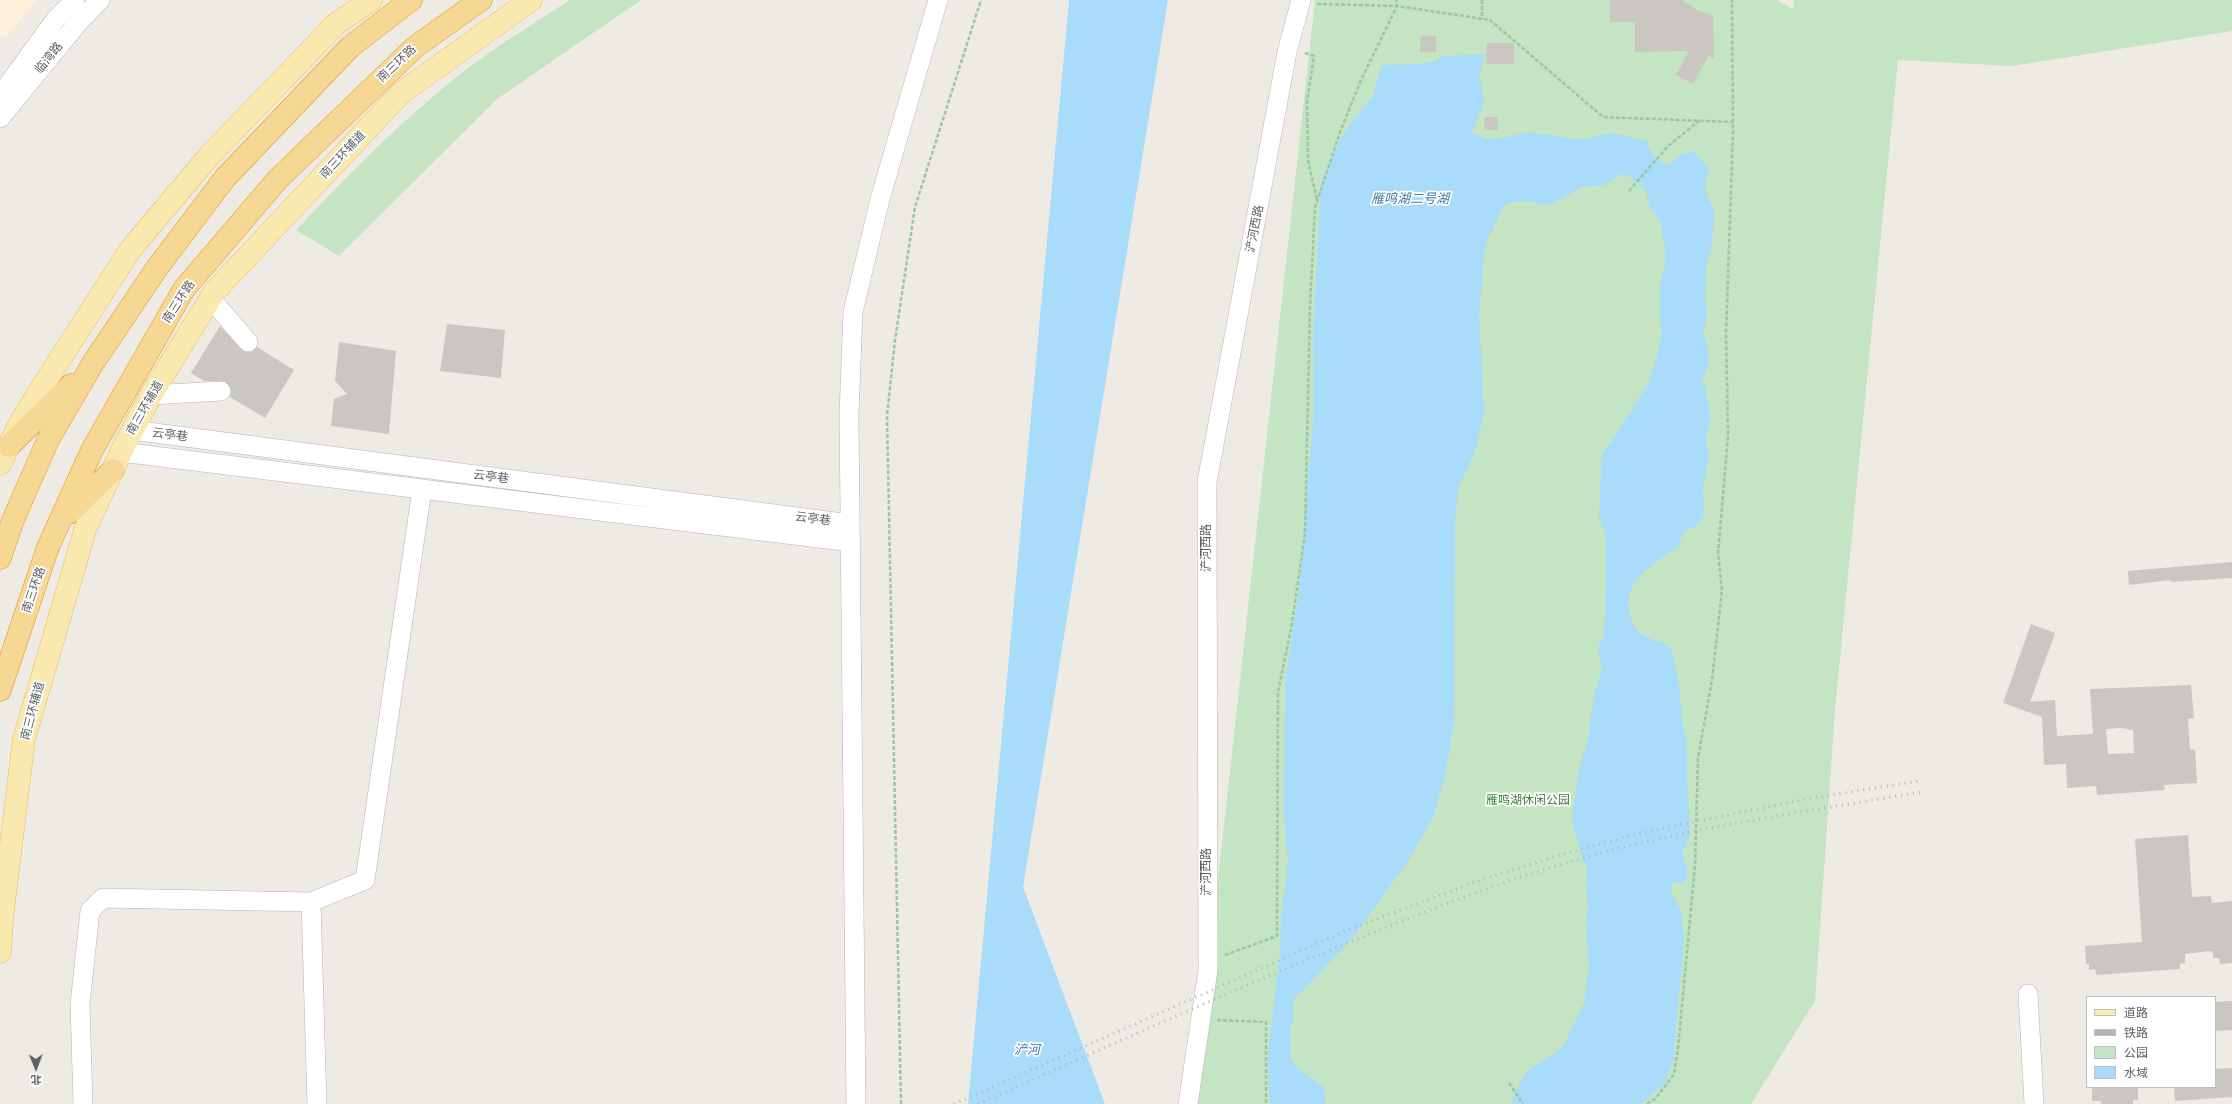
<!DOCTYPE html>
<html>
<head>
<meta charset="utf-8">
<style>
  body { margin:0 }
  #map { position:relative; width:2232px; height:1104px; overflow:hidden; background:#eeebe5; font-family:"Noto Sans","Noto Sans SC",sans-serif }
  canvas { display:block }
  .legend { position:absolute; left:2086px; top:996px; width:130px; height:92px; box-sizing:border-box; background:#fff; border:1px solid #bebfc1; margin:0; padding:5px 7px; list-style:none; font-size:12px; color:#5c6064 }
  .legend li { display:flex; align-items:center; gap:8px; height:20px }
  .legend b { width:20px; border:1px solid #bebfc1 }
  .north { position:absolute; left:16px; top:1048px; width:40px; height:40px; -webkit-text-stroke:3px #fff; paint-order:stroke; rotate:179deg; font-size:11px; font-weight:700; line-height:16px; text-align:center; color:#5c6064 }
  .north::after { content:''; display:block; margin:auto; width:14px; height:18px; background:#5c6064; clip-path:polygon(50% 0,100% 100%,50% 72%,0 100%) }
</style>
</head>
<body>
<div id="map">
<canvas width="2232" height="1104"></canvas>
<ul class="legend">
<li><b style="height:5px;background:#fae9ae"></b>道路</li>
<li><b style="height:5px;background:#b3b4b4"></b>铁路</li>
<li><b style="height:11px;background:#c4e4c3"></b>公园</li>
<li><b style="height:11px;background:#a9dbfa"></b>水域</li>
</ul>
<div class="north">北</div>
</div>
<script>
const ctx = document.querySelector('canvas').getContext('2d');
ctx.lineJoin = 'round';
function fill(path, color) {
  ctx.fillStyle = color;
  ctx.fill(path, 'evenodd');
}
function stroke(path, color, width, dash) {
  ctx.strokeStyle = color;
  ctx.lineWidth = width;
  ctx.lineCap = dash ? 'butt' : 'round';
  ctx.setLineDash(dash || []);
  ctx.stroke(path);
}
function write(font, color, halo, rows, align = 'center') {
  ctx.font = font + ' "Noto Sans","Noto Sans SC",sans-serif';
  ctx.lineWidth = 3.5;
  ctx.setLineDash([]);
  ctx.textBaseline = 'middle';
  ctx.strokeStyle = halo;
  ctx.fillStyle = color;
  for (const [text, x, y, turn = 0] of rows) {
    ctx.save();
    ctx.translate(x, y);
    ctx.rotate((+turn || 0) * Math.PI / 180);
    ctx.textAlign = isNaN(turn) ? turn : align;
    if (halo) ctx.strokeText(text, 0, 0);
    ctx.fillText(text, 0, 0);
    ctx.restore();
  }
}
fill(new Path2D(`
  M0 0H38L5 37 0 35Z`), '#fcf2dc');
fill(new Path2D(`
  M570 0H641L497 99 339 256 296 230C353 170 418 103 486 55 513 36 542 18 570 0Z
  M1315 0H1777L1793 9 1794 0H2232V30L2226 32 2012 66 1898 60 1835 710 1815 1001 1751 1104H1188L1208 970Z`), '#c4e4c3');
fill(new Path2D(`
  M1069 0H1168L1023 887 1105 1104H968Z
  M1486 54 1479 75 1484 101 1472 133 1488 139 1509 137 1528 132 1574 139 1591 138 1611 133 1647 141C1649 151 1657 163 1669 165L1679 156 1692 151 1701 158 1708 168V173L1704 188 1714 211 1712 243 1706 269 1705 303 1707 315 1703 334 1707 344 1709 359 1707 371 1702 380C1706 389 1711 411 1710 421 1709 426 1706 431 1706 436 1705 443 1710 451 1708 459 1707 470 1703 481 1703 492 1703 504 1707 511 1701 521 1697 527 1691 527 1686 531 1680 536 1681 544 1675 549 1647 569 1614 586 1635 627 1642 640 1661 639 1671 648L1679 683 1682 722 1687 742V775L1690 835 1682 853C1685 868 1692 867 1684 884L1674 882 1671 886V892L1681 911 1684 941 1673 1062 1665 1083 1641 1104H1512L1514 1095 1526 1072 1557 1052 1564 1045 1584 1003 1589 964 1586 923 1588 908 1586 883 1587 867 1582 859 1572 817 1578 774 1588 739 1595 691 1602 672 1598 648 1604 635 1606 587V535L1599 516 1602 455 1650 381 1661 341 1660 286 1665 264V247L1660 221 1650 208 1646 191 1629 176 1622 174 1605 185 1582 187 1550 205 1522 201 1510 203 1502 208 1485 246 1479 316 1484 413 1475 451 1458 489 1455 519 1454 723 1446 771 1433 817 1409 860 1351 940 1293 1000V1019L1290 1030 1291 1059 1299 1069 1324 1087 1325 1104H1271L1269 1096 1268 1052 1280 954 1281 918 1288 863 1284 817 1285 685 1299 589 1314 409 1313 339 1321 183 1343 134 1373 96 1382 65 1419 64 1433 62 1443 56Z`), '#a9dbfa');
fill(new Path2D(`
  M1610 0H1682L1697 10 1713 16 1714 59 1709 55 1693 84 1676 75 1689 51 1635 52V22H1610Z
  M1421 36H1436V52H1420Z
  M1487 43H1514V64H1486Z
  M1485 117H1498V130H1484Z
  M447 324 505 330 501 378 440 371Z
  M220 326 244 352 250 353 257 347 294 370 265 418 230 397 232 390 226 381H204L191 373Z
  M339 342 396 351 389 434 331 426 334 399 347 394 335 381Z
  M2232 562V578L2171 582V580L2129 585 2128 571Z
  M2031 624 2055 633 2030 702 2055 700 2057 736 2093 734 2090 689 2191 685 2194 718 2188 719 2190 750 2195 749 2197 783 2164 785 2165 790 2097 795 2096 786 2067 788 2066 764 2044 765 2042 717 2003 703ZM2121 728 2133 730 2134 753 2108 754 2106 729Z
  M2188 835 2192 897 2211 896 2212 903 2232 901V963L2220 964 2219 958H2213V953L2210 951 2185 954V963L2180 964V969L2096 975 2095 969 2089 970V964H2086L2085 946 2142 942 2135 839Z
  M2232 1001V1030L2215 1031V1002Z
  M2232 1068V1097L2175 1101 2174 1087H2215V1069Z
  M2092 1087H2138V1100H2133V1104H2101V1101H2092Z`), '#cac6c2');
stroke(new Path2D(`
  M221 391 248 342`), '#cac8c5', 19, [19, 10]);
const minor = new Path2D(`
  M0 96 56 19 75 0
  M0 118 78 23 100 0
  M211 299 248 342
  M151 395 221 391
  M132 430 850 524
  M121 452 851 542
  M311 902 317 1104
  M2028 994 2034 1104
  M83 1104 80 1004 90 911 103 898 311 902 365 880 422 489
  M856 1104 849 415 853 312 880 199 938 0
  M1188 1104 1208 970 1207 482 1287 52 1301 0`);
const major = new Path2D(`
  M0 464 20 423 42 387 130 250 209 156 336 24 371 0
  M0 952 2 918 24 739 86 527 124 446 151 395 215 291 401 93 531 0`);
const highway = new Path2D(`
  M9 446 71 385
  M69 513 113 470
  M0 558 13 520 49 438 93 363 157 268 225 178 350 47 411 0
  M0 690 48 547 92 450 184 289 278 179 415 47 481 0`);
stroke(minor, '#b2b5b9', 20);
stroke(major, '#e9bb63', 23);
stroke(highway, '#e4950e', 23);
stroke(new Path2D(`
  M1482 0V19
  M1317 4 1397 6 1396 0
  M1305 53 1314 56 1307 102 1308 161 1317 200
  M1629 191 1668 146 1699 121
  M1225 955 1277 936 1278 692 1292 624 1305 533 1310 306 1315 208 1340 132 1361 80 1397 6 1490 20 1603 117 1733 122
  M1217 1020 1266 1022V1104
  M1509 1083 1523 1104
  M901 1104 887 416 895 340 915 207 981 0
  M1647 1104 1656 1098 1674 1074 1678 1048 1695 865 1698 758 1712 680 1722 590 1718 553 1728 436 1726 334 1733 132 1732 0`), '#9cc5a5', 2.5, [4, 2]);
stroke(minor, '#fff', 19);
stroke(major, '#fae9ae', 22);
stroke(highway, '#f6d793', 22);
stroke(new Path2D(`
  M954 1104 1348 930 1475 882 1563 854 1645 832 1811 798 1920 781
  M978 1104C1086 1056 1195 1007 1304 961 1393 924 1483 887 1576 860 1689 827 1805 812 1921 792`), '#b3b4b4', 3, [1, 5]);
write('12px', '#5c6064', '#fff', [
  ["临湾路",49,58,-51],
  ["南三环路",397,64,-43],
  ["南三环辅道",343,155,-47],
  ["浐河西路",1255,229,-79],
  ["南三环路",179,302,-57],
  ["南三环辅道",145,408,-60],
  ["云亭巷",170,435,7],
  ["云亭巷",491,477,7],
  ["云亭巷",813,519,7],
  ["浐河西路",1207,548,-90],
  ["南三环路",34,590,-71],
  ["南三环辅道",33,711,-75],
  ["浐河西路",1207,872,-90]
]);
write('12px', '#3c843b', '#fff', [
  ["雁鸣湖休闲公园",1528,801]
]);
write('italic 13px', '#4477a2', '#fff', [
  ["雁鸣湖二号湖",1410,199],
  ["浐河",1027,1050]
]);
</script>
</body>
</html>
